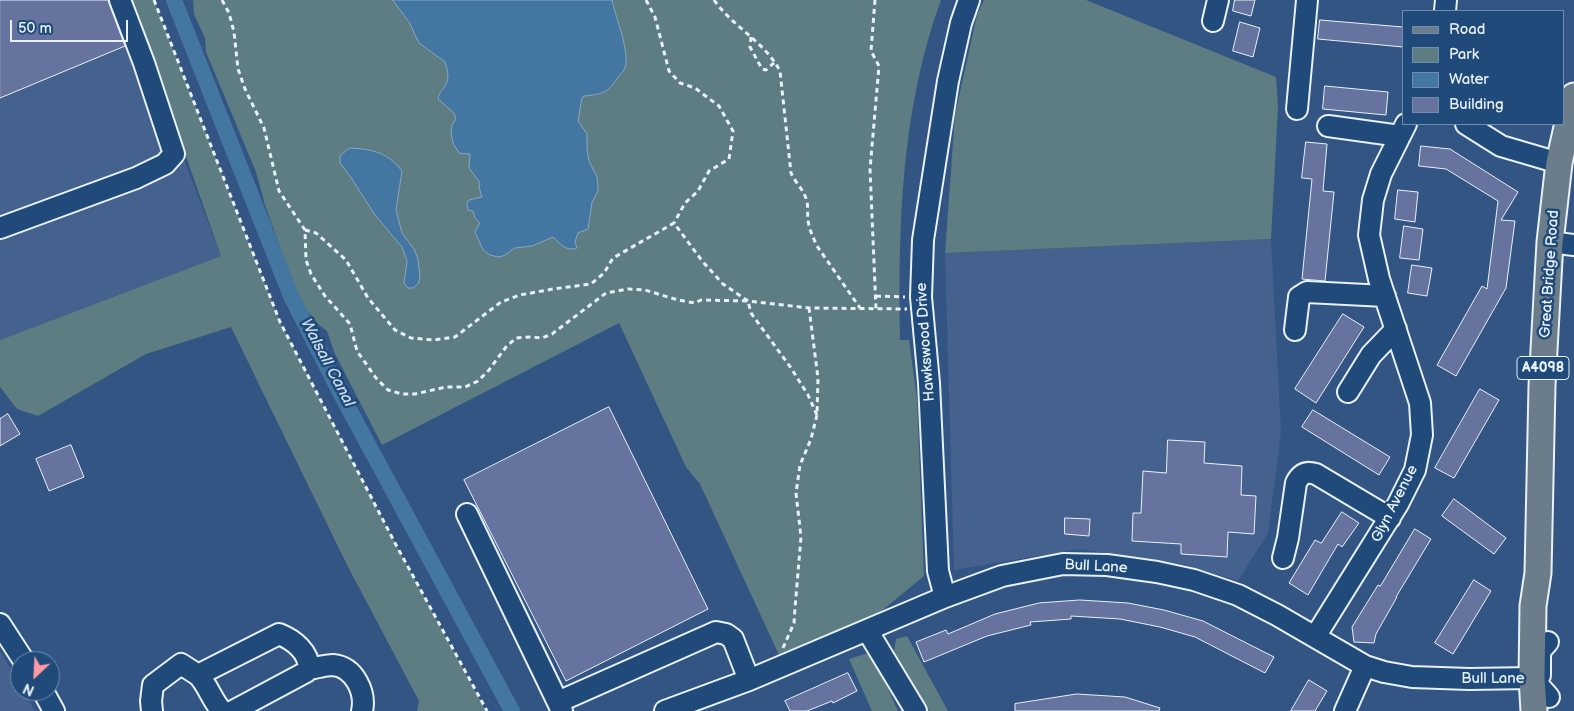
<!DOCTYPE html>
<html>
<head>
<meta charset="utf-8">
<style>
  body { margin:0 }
  #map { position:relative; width:1574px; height:711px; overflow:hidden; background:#335584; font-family:"Balsamiq Sans",sans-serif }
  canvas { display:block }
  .legend { position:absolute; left:1402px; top:10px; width:162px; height:115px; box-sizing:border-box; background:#1f4a7a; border:1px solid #6f8dac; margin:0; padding:6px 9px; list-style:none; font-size:15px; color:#e8f1f8 }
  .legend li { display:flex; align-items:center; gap:10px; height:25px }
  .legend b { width:25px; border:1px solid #6f8dac }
  .north { position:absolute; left:10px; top:651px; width:50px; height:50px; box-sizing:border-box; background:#1f4a7a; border:1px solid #6f8dac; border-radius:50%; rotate:205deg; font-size:14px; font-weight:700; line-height:20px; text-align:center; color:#e8f1f8 }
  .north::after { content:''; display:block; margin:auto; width:18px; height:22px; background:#ff9aa2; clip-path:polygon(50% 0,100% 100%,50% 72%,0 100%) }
  .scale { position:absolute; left:10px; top:20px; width:118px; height:22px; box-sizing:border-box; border:2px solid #e8f1f8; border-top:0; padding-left:6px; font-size:15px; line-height:18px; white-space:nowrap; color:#e8f1f8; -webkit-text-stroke:4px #1f4a7a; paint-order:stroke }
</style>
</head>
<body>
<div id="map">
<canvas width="1574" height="711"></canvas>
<ul class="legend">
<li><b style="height:6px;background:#6b7d8b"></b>Road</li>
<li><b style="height:14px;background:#5d7d82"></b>Park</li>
<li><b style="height:14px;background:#4476a2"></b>Water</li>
<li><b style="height:14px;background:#66739f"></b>Building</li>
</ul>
<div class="north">N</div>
<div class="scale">50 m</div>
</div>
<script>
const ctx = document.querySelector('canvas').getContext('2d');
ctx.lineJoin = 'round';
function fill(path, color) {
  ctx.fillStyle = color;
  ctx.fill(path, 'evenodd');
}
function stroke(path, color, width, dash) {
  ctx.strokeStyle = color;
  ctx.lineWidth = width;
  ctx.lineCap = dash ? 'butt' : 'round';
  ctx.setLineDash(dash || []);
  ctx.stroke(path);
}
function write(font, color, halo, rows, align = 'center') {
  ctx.font = font + ' "Balsamiq Sans",sans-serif';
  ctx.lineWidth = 5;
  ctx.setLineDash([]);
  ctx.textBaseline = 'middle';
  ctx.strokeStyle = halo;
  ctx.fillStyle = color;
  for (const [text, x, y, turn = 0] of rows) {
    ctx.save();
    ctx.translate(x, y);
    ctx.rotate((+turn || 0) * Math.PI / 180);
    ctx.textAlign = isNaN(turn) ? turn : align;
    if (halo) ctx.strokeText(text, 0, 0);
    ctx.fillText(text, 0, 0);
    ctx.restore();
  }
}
fill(new Path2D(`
  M0 0H123L221 256 0 340Z
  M1271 239 1281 432 1268 533 1238 581 1183 564 1079 549 954 570 945 253Z
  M0 651 20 685V691H23L35 711H0Z`), '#45618e');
fill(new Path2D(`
  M128 0H154L280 322 395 543 486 711H417L419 701 347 565 231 327 146 354 38 416 17 409 0 387V340L221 256 151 57Z
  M193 0H941C901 109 898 226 900 340H909L917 399 924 576 879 613 779 655 700 484 686 467 619 323 382 445 335 354 327 331 318 324 299 300 265 205 256 172 206 52 205 38 194 14Z
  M984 0H1086L1276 77 1278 107 1271 239 945 253 955 115 977 15Z
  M907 636 948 711H929L894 651 896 639Z
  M868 653 874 658 898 711H872L849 659Z`), '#5d7d82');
const water = new Path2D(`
  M393 0H612C615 16 632 56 624 70 623 72 621 73 619 76 607 93 604 94 584 96L582 98 578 121 587 134V149L589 161 597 177 598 188V191L592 202 588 229 578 233 575 242 577 248C565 252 560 243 553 237L532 246 515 248 503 256 498 257 490 255 483 250 475 232 480 223 475 218 473 211 468 210 467 203 469 200 482 197 479 187 480 183 469 168 470 154 459 153 453 143 451 133 452 125 456 119 454 113 438 99C439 93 441 92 444 88 450 79 448 71 445 62L419 43 409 22Z
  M350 148C373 149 388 153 402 171L396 210 402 233 414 249 418 259 420 278 418 284 413 288H408L404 283 407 261 402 247 375 215 350 176 340 163V156Z`);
fill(water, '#4476a2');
stroke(water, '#86a7c4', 1);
stroke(new Path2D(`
  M174 0 291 296 343 398 512 711`), '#4476a2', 16);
const building = new Path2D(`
  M0 0H108L125 46 0 98Z
  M1235 0H1255L1251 16 1233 11Z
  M1320 20 1403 27V47L1318 39Z
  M1240 22 1260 28 1253 57 1233 51Z
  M1325 86 1388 92 1386 115 1323 109Z
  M1306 142 1327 144 1323 191 1334 192 1325 281 1302 279 1312 179 1302 178Z
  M1421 146 1450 149 1518 192 1501 220 1515 221 1506 288 1456 376 1437 365 1482 286 1487 289 1498 201 1446 169 1419 166Z
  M1398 190 1418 192 1415 222 1395 219Z
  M1404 226 1423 229 1419 260 1400 258Z
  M1412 265 1432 268 1427 296 1408 293Z
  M1343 314 1364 327 1316 403 1295 389Z
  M1480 389 1499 400 1454 478 1435 468Z
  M609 407 708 609 566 681 464 480Z
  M1313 410 1390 457 1379 475 1302 427Z
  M8 414 20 434 0 446V419Z
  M1168 440 1205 442 1204 463 1242 466 1241 495 1256 496 1254 534 1228 532 1227 557 1181 554V544L1132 541 1133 513H1141L1143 471 1166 473Z
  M71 445 84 477 49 491 36 459Z
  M1454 499 1506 538 1494 554 1442 516Z
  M1342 512 1359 523 1342 547 1338 544 1308 595 1289 583 1315 540 1321 543Z
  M1065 518 1090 519 1089 536 1065 534Z
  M1415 529 1431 539 1396 597H1397L1376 634 1374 643 1354 642 1352 627 1378 585 1380 586Z
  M1474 580 1491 591 1453 654 1435 643Z
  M1080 600 1128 603 1164 610 1203 621 1274 657 1265 673 1195 637 1160 627 1120 619 1071 616V619L1030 622 1031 625 987 636 924 662 916 642 946 630 948 634 995 614 1039 603Z
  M848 673 857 691 833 703 832 701 807 711H790L785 701Z
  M1309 680 1327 691 1315 711H1291Z
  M1077 694 1125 697 1160 708 1159 711H1015V704Z`);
fill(building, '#66739f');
stroke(building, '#e8f1f8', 1);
const minor = new Path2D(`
  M1445 11 1446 0
  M1213 21 1218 0
  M1297 109 1307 0
  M1466 124 1501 146 1559 163
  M1328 126 1400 136
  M0 228 136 178 165 164 174 154 144 63 120 0
  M1550 242 1574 245
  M1295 330 1299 297 1307 292 1385 296
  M1348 392 1371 355 1396 329
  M467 514 562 711
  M1283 558 1288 538 1296 483C1301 473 1306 471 1316 474L1390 518
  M945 597 938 571 929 383 921 297 923 240 948 81 961 23 969 0
  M0 624 24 661
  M867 630 916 711
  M1315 637 1398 504 1415 470 1422 435 1420 403 1379 279 1369 235 1373 200 1381 174 1406 124
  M198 675C208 685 212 701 222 711
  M1532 678 1549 697
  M43 691 54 711
  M558 702 716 632 726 634 733 639 749 680
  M152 711 151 701 153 685 181 664 198 675 279 634C294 640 309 652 309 669
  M233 711 306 672 309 669C316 668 325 665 333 665 355 667 366 693 362 711
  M665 711 749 680 945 597 1002 576 1063 564 1107 565 1157 572 1194 580 1238 595 1277 615 1365 666 1384 672 1412 677 1469 679 1532 678 1540 675V651L1548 642
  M1345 711 1365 666`);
const major = new Path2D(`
  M1534 711 1532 678 1533 606 1538 573 1542 386 1550 242 1559 163 1574 96`);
stroke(minor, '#e8f1f8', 24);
stroke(major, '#e8f1f8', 29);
stroke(new Path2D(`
  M154 0 280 322 395 543 487 711
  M222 0 229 13 234 32 238 69 245 89 264 128 279 191 305 230 306 260 311 274 325 296 350 324 357 351 376 378 388 390 402 394H415L446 387H465L478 381 489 370 506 347 516 338 530 337 542 338 552 334 606 293 628 289 645 290 678 300 695 303 701 300 748 301 751 313 791 368 808 395 817 415
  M646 0 655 17 669 71 680 83 695 88 719 106 733 131 729 159 709 171 698 191 685 203 674 223
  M714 0C733 27 765 42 780 71L791 173C795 182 802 188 805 196 809 203 807 212 808 220 809 229 813 237 817 246L860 308
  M875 0 871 51 879 66 870 169 876 309
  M751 37 750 47 762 69 766 70 775 62
  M305 230 316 233 346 260 368 298 395 330 411 338 433 340 455 337 501 302 520 295 553 289 591 284 604 273 613 258 674 223 703 262 723 284 748 301 809 308 907 309
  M876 296 905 297
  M783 648 794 623 795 608 801 537 796 493 800 465 811 439 817 415 818 378 809 308`), '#e8f1f8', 3, [5, 4]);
stroke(minor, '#1f4a7a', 20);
stroke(major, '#6b7d8b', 25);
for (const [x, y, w] of [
  [1543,368,52]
]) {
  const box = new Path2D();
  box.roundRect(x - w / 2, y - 11.5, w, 23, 4);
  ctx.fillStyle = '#1f4a7a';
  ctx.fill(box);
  stroke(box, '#e8f1f8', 1);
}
write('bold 14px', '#e8f1f8', null, [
  ["A4098",1543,368]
]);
write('15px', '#e8f1f8', '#1f4a7a', [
  ["Great Bridge Road",1550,274,-86],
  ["Hawkswood Drive",926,342,-94],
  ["Glyn Avenue",1395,504,-63],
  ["Bull Lane",1096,567,3],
  ["Bull Lane",1493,679]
]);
write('italic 16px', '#cfdfeb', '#1f4a7a', [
  ["Walsall Canal",327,363,62]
]);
</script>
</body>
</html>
